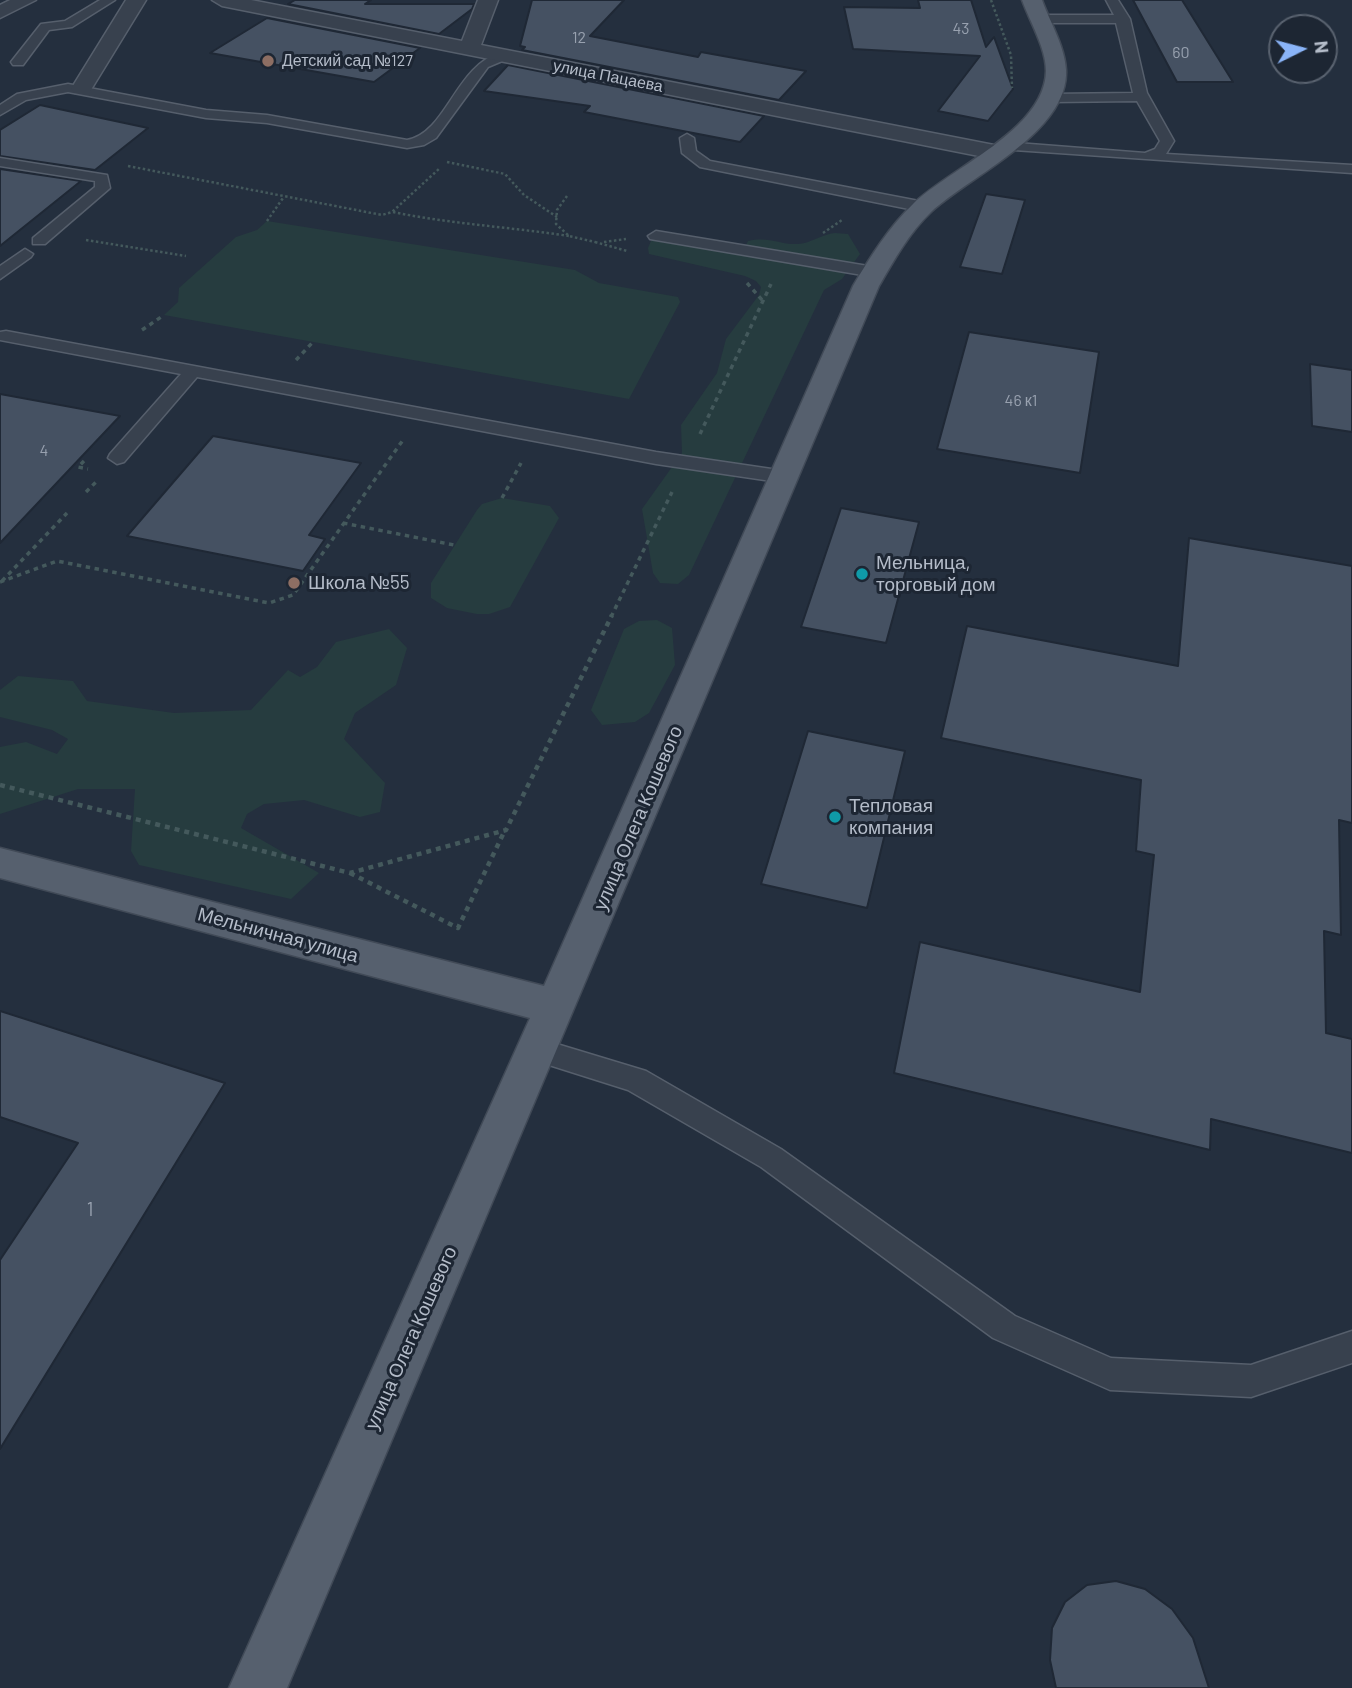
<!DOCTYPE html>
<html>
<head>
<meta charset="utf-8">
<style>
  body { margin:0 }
  #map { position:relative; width:1352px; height:1688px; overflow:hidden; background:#242f3e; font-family:Barlow,sans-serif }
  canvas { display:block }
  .north { position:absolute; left:1268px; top:14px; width:70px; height:70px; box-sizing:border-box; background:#1d2633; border:2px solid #59626f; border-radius:50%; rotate:84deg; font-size:19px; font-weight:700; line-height:28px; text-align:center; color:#b4bcc9 }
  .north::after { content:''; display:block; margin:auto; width:24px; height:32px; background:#8ab4f8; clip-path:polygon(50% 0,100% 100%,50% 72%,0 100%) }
</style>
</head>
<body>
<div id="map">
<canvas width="1352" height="1688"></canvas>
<div class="north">N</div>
</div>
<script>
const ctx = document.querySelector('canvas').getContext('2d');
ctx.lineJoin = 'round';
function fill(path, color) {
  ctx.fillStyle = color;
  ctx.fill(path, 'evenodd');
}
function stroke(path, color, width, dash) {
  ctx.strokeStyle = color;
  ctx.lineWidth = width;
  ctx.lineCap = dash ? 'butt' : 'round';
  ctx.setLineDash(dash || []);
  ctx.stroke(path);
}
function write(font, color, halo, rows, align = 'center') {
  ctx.font = font + ' Barlow,sans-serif';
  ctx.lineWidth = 6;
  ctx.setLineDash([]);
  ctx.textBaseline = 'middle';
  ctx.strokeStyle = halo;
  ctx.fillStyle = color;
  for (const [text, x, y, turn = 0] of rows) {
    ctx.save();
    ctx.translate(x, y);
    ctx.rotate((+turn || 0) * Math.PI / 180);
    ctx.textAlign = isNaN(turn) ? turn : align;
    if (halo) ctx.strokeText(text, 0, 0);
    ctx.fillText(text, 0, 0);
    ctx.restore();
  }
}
fill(new Path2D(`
  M267 221 575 270 599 283 678 297 680 302 629 399 164 315 178 302 179 288 236 237 257 230Z
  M835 233 848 234 860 254 842 279 824 290 689 575 678 584 660 583 653 573 642 509 682 453 681 425 717 373 726 339 759 295 761 287 756 281 745 276 649 254 648 248 651 241C683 229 713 242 745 247L748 241C770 236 780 245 798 244 809 244 822 234 835 233Z
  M502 498 550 506 559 518 510 607 489 614H477L447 608 431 598V583L477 510 482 504Z
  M657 620 672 628 675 665 649 713 635 722 602 725 591 710 624 629 639 621Z
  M389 629 407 648 396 685 355 713 344 739 385 783 380 812 360 817 304 800 264 804 247 814 241 828 319 873 291 899 139 865 131 851 135 789H78L0 814V747L26 742 57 754 68 739 52 730 0 717V690L18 676 73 681 87 701 174 713 251 710 288 670 300 677 317 667 336 642Z`), '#263c3f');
const building = new Path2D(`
  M295 0H371L365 4H474L472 9 439 34 288 4Z
  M532 0H624L590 36 698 57 701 52 806 71 779 100 522 50 525 47 520 46Z
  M918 0H971L986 47 994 37 1013 89 988 121 938 111 980 56 853 49 844 7 920 8Z
  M1133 0H1182L1233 82H1177Z
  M267 18 420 48 374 82 210 53Z
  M508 65 764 116 740 142 584 112 590 106 484 91Z
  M40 105 148 128 95 170 0 156V130Z
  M0 169 81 181 0 246Z
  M986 194 1025 200 1002 274 960 267Z
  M969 332 1099 352 1080 473 937 449Z
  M1310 364 1352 370V432L1312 426Z
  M0 394 120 416 0 543Z
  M213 436 361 463 309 535 325 539 303 571 127 536Z
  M841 508 919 522 886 643 801 627Z
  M1189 538 1352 566V823L1339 820 1341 935 1324 931 1326 1033 1352 1039V1153L1211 1119 1210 1150 894 1073 920 942 1140 992 1154 855 1136 851 1141 780 941 738 967 626 1178 666Z
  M808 731 905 751 867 908 761 884Z
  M0 1011 225 1083 0 1449V1260L78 1143 0 1117Z
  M1116 1581 1145 1589 1172 1609 1193 1638 1209 1688H1056L1050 1660 1052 1628 1065 1602 1087 1585Z`);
fill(building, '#455162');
stroke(building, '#1f2835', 2);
const service = new Path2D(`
  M100 0H115L72 27 49 30 23 65H13L11 62 41 24 65 21Z
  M1106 0H1118L1130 19 1147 93 1174 141 1166 154 1352 165V173L999 149 997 146 1004 142 1145 153 1155 149 1160 141 1137 101 1052 102 1045 98 1052 94 1133 93 1116 23H1038L1032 19 1038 15H1114Z
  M502 52 508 56 507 59 488 67 436 138 424 145 407 148 267 123 206 118 68 92 26 100 0 115V105L17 94 68 84 206 110 267 115 407 140C447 133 455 65 502 52Z
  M687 134 694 138 696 151 710 161 924 202 932 207 924 212 700 167 682 153 680 138Z
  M0 158 107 175 110 188 45 244H33V238L95 187V181L0 166Z
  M656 231 874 267 882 272 874 277 650 239 648 236Z
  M25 249 33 254 31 257 0 279V266Z
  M6 331 656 452 785 471 795 477 785 483 656 464 197 377 124 462 117 464 108 458 110 454 181 374 0 340V332Z
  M537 1038 646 1071 781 1149 1015 1316 1111 1358 1251 1365 1352 1331V1363L1251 1397 1110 1390 993 1338 761 1167 628 1090 527 1058 523 1050 527 1042Z`);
const minor = new Path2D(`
  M10 0H36L0 18V5Z
  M126 0H146L89 93H75L71 89Z
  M212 0H251L462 41 478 0H498L481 45 994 145 1005 152 994 159 222 6Z`);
const primary = new Path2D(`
  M1022 0H1042C1050 22 1065 47 1066 70 1069 132 970 176 931 212 909 233 894 260 879 286L287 1688H229L530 1018 0 878V848L544 986 853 286C870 257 889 227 913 204 950 168 1045 130 1046 71 1046 48 1030 22 1022 0Z`);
stroke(service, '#565f6c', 3);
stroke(minor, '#565f6c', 3);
stroke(primary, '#414a57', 3);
stroke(new Path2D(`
  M991 0 1011 55 1012 88
  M447 162 505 174 524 195 557 217
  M128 166 382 215 392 212 440 168
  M567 196 557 210 556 224 569 236 595 242
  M393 212C451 224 510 227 569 236
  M267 221 283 198
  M823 233 842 220
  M86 240 186 256
  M595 242 627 251
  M604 242 626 239`), '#44595c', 2.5, [2.5, 2.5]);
stroke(new Path2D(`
  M747 283 763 301
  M142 330 164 315
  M296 360 313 342
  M700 434 771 284
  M84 461 78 467 88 469
  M86 492 97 481
  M502 498 521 463
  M343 523 454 545
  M2 581 67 513
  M0 582 57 561 269 603 293 595 403 440
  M611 617 672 492`), '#44595c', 3.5, [4.5, 4.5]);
stroke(new Path2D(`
  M0 785 350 873 506 830 612 615
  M350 873 458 928 505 830`), '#44595c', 4.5, [5, 5]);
fill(service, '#38414e');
fill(minor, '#38414e');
fill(primary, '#56606e');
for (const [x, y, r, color] of [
  [268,61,7,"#8d6e63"],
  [862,574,7,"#0f9aa8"],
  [294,583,7,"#8d6e63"],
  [835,817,7,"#0f9aa8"]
]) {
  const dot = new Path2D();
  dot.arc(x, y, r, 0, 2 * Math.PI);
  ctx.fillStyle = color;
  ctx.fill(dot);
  stroke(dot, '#1d2633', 2.5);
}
write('16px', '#98a1af', null, [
  ["43",961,29],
  ["12",579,38],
  ["60",1181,53],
  ["46 к1",1021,401],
  ["4",44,451]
]);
write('16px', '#b4bcc9', '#1d2633', [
  ["Детский сад №127",282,61]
], 'left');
write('16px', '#b4bcc9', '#1d2633', [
  ["улица Пацаева",608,76,11]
]);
write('19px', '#b4bcc9', '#1d2633', [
  ["Мельница,",876,563],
  ["торговый дом",876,585],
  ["Школа №55",308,583],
  ["Тепловая",849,806],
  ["компания",849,828]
], 'left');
write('19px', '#b4bcc9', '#1d2633', [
  ["улица Олега Кошевого",638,818,-67],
  ["Мельничная улица",278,935,15],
  ["улица Олега Кошевого",411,1338,-66]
]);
write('19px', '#98a1af', null, [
  ["1",90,1210]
]);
</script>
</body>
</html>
